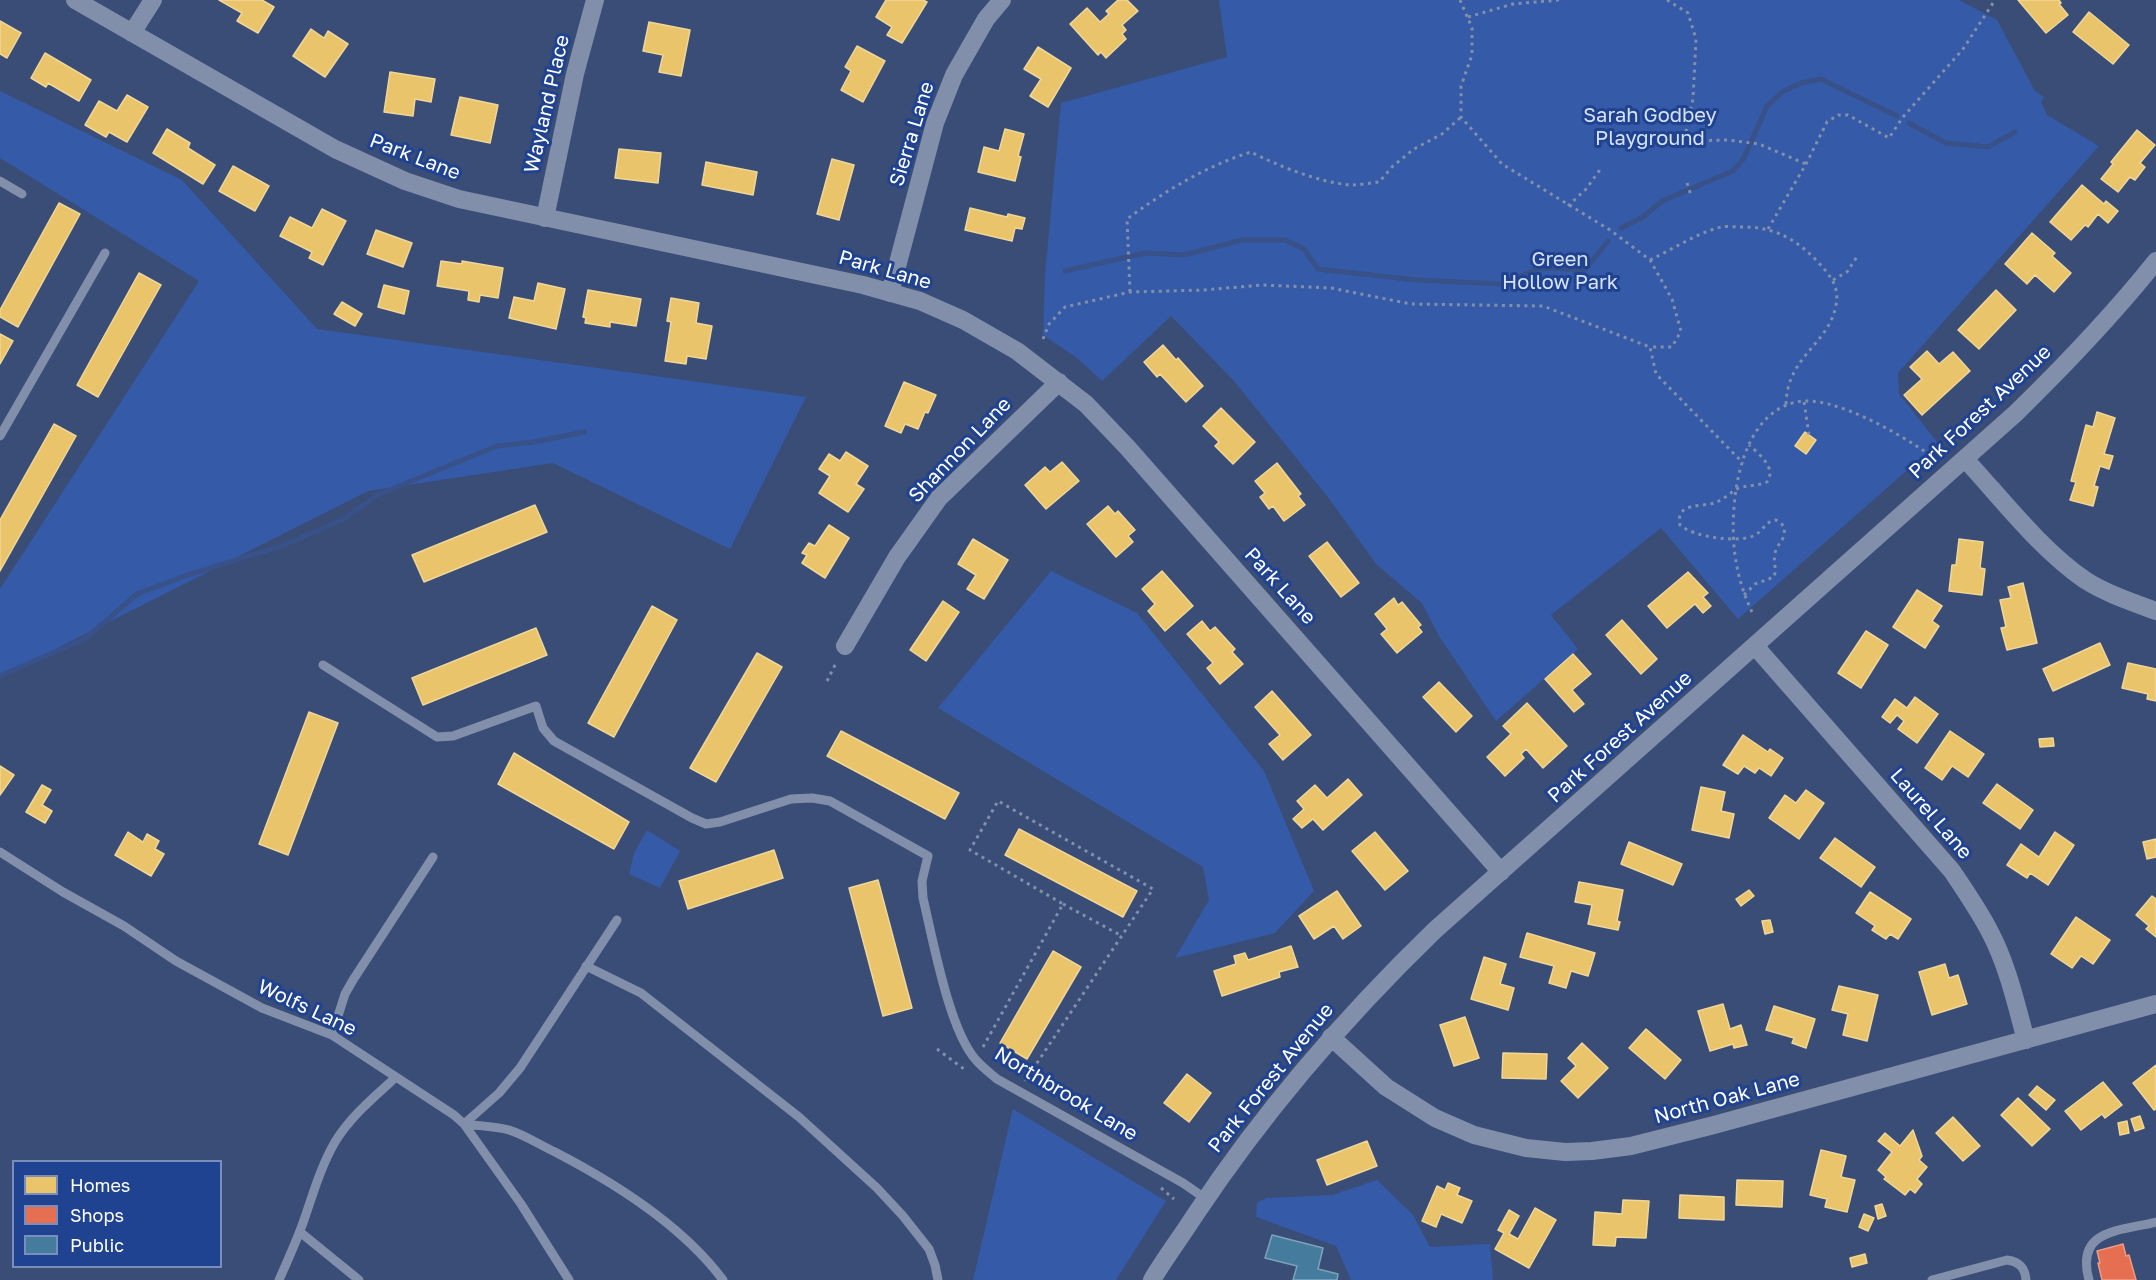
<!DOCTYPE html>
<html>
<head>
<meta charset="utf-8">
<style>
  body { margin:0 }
  #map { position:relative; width:2156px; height:1280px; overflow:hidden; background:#3a4d77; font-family:"Golos Text",sans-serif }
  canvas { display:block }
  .legend { position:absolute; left:12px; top:1160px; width:210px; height:108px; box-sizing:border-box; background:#204391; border:2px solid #798ebd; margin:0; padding:8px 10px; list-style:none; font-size:18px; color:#fff }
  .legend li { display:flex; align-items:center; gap:12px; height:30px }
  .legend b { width:30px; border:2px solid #798ebd }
</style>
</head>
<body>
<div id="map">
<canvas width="2156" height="1280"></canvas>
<ul class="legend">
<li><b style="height:16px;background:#e9c46a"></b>Homes</li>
<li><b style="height:16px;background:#e76f51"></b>Shops</li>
<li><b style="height:16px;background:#457b9d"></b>Public</li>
</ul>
</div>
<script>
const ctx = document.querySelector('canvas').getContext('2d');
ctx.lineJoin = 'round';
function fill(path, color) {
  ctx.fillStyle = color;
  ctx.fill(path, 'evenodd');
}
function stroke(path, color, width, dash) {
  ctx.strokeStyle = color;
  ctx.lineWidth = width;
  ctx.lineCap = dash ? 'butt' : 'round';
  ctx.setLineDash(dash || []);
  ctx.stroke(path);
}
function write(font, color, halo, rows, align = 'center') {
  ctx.font = font + ' "Golos Text",sans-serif';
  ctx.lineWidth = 6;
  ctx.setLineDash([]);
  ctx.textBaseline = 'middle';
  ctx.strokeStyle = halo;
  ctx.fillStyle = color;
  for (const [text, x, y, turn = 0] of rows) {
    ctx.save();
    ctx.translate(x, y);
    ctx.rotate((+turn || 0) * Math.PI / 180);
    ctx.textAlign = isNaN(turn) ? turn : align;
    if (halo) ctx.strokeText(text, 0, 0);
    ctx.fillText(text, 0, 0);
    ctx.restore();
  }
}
fill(new Path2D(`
  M1219 0H1959L1997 20 2035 91 2044 97 2041 102 2047 115 2099 146 1898 373 1899 394 1938 443 1738 619 1661 528 1551 615 1578 649 1496 721 1439 636 1422 603 1377 565 1327 496 1234 381 1171 316 1102 381 1077 358 1043 335 1045 274 1061 103 1227 57Z
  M0 91 182 180 317 329 806 397 730 549 553 463 368 491 0 677V589L199 281 0 158Z
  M1051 571 1137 613 1264 771 1314 891 1275 933 1175 958 1209 900 1203 867 938 708Z
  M647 830 680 851 660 888 629 874 634 853Z
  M1013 1109 1166 1201 1116 1280H973Z
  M1377 1180 1413 1215 1430 1247 1490 1244 1493 1280H1351L1336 1246 1256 1217 1257 1203 1266 1198 1332 1195Z`), '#355aa7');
const homes = new Path2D(`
  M219 0H262L274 7 258 33 237 21 242 13Z
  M886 0H923L927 2 902 43 887 35 892 27 876 17Z
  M1118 0H1127L1138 11 1122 25 1126 30 1122 34 1126 39 1106 58 1101 52 1098 55 1070 24 1087 8 1100 22 1109 14 1106 11Z
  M2018 0H2059L2061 3 2059 4 2068 15 2046 33Z
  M2089 12 2129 45 2113 64 2073 32Z
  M0 21 21 33 7 58 0 54Z
  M649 22 690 30 681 76 659 72 663 55 643 51Z
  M311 29 324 38 328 31 348 44 325 77 293 56Z
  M857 46 885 61 863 102 841 90 851 71 845 67Z
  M1038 47 1071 68 1048 107 1030 96 1041 79 1024 69Z
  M45 53 91 80 79 101 48 83 46 87 31 78Z
  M390 72 435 79 431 102 415 99 413 116 384 112Z
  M127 95 148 107 127 142 109 132 106 137 85 125 99 101 117 111Z
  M460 97 498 105 490 143 451 135Z
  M167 129 190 143 188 148 215 165 203 184 153 153Z
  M1005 129 1024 134 1018 156 1021 157 1015 181 978 172 984 147 999 151Z
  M2137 130 2155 145 2140 163 2145 167 2135 180 2130 177 2118 192 2101 179 2113 164 2111 162Z
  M619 149 661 153 658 183 615 178Z
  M832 159 854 165 839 220 817 214Z
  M706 162 757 172 753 195 702 185Z
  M233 166 269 186 255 211 219 191Z
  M2082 185 2104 204 2106 201 2118 211 2108 223 2098 214 2088 227 2085 225 2071 240 2050 222Z
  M59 203 80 214 18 327 0 317V310Z
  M970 208 1007 217 1008 214 1025 218 1022 229 1015 228 1012 241 965 230Z
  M322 209 346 221 323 265 309 258 312 252 280 236 290 217 312 228Z
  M376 230 412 243 403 267 367 254Z
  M2032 233 2055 253 2052 256 2071 273 2054 292 2035 275 2027 284 2005 264Z
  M441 261 462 264V261L503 268 498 298 480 295 479 302 468 300 469 291 437 286Z
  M139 273 161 285 98 397 77 385Z
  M538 283 565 289 556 329 509 318 514 297 534 301Z
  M384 285 409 291 404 314 378 307Z
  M588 290 641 299 636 326 610 322V327L585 323 586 318 583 317Z
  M1996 290 2016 310 1979 349 1958 330Z
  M671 298 699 303 696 323 712 326 706 359 687 356 686 364 665 361 671 322 667 321Z
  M342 302 362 314 355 326 334 314Z
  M0 334 13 341 0 364Z
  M1163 345 1176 360 1178 358 1203 386 1186 402 1160 374 1157 377 1144 362Z
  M1927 351 1939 364 1953 352 1970 371 1922 415 1904 395 1922 379 1910 367Z
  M904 382 936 395 928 413 925 412 918 429 905 424 901 433 885 426Z
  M1221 408 1255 442 1233 464 1215 446 1219 442 1203 426Z
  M2097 412 2115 418 2104 454 2113 456 2109 469 2100 466 2094 486 2098 487 2093 506 2070 500 2076 482 2071 481 2086 425 2093 427Z
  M54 424 76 436 0 571V520Z
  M1805 432 1816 440 1806 454 1795 446Z
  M846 452 868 466 856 484 864 489 848 512 819 493 830 476 819 469 829 454 840 461Z
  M1062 462 1079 481 1046 509 1025 485 1045 467 1050 472Z
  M1277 463 1301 494 1298 496 1305 505 1284 521 1273 506 1269 509 1260 497 1265 493 1255 481Z
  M535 505 547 532 424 582 412 555Z
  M1108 506 1115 514 1118 511 1135 530 1128 536 1133 542 1116 557 1087 524Z
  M829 525 849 538 825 578 802 563 807 555 802 553 809 543 815 546Z
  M973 539 1008 560 984 599 967 589 976 575 958 564Z
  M1959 539 1983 542 1980 568 1985 569 1982 595 1949 591 1952 565H1956Z
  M1327 542 1359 583 1341 597 1309 556Z
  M1162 571 1193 606 1165 631 1148 611 1155 604 1142 589Z
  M1688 572 1708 593 1703 597 1711 606 1703 613 1695 604 1667 628 1648 606Z
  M2023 583 2037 643 2007 650 2001 628 2006 627 2000 600 2011 598 2008 587Z
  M1917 590 1942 606 1932 621 1939 626 1925 648 1893 627Z
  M1394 598 1398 605 1402 602 1421 625 1418 627 1422 632 1397 653 1381 634 1387 629 1375 614Z
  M943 601 959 612 926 661 910 650Z
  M652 606 677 620 614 737 588 723Z
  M1622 620 1657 659 1641 674 1606 635Z
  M1202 621 1210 631 1215 627 1235 649 1232 652 1243 664 1220 684 1207 668 1213 663 1187 634Z
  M536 628 547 655 423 705 412 678Z
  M1866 631 1888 645 1861 688 1838 673Z
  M2100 643 2110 665 2053 691 2043 669Z
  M757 653 782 667 716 782 690 768Z
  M1573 654 1591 674 1572 690 1584 704 1574 712 1545 679Z
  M2128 663 2156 669V701L2147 699 2148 694 2122 688Z
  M1439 682 1472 716 1456 732 1423 697Z
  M1272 691 1311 735 1283 760 1269 744 1280 735 1255 707Z
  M1915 697 1938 714 1917 743 1898 729 1904 721 1897 715 1890 723 1882 717 1895 699 1907 708Z
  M1527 703 1567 746 1543 768 1526 749 1521 754 1524 758 1505 776 1487 757 1511 734 1503 726Z
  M309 712 338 723 288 855 259 844Z
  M841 731 959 793 945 819 827 756Z
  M1950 731 1984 754 1968 777 1952 766 1942 780 1925 768Z
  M1743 735 1768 752 1770 749 1783 758 1771 776 1759 768 1755 773 1744 766 1738 774 1723 765Z
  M2053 738 2054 746 2040 747 2039 739Z
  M514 753 629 822 614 849 498 784Z
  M0 766 14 775 0 795Z
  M1348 779 1362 795 1323 830 1313 819 1302 828 1293 819 1304 809 1297 801 1315 785 1327 798Z
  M1997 784 2033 810 2020 829 1983 803Z
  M42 785 51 790 42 805 52 811 45 823 26 812Z
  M1701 787 1725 792 1721 811 1734 814 1729 838 1692 830Z
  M1806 790 1824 803 1799 839 1769 818 1785 795 1796 803Z
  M1019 829 1137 891 1123 917 1005 855Z
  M128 832 143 842 147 834 159 841 155 849 164 854 151 876 115 855Z
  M1375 832 1408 871 1385 890 1352 851Z
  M2055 832 2074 845 2048 885 2030 873 2027 878 2007 865 2021 844 2039 857Z
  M1835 838 1875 867 1861 887 1820 858Z
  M2156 839V857L2147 859 2143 842Z
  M1629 842 1682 864 1673 885 1621 864Z
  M774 850 783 878 688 909 679 881Z
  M878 880 912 1008 883 1016 849 888Z
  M1579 882 1623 890 1617 921 1620 922 1618 930 1588 924 1592 905 1575 902Z
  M1749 890 1754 896 1741 906 1736 899Z
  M1337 891 1361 926 1343 939 1334 926 1314 939 1299 916Z
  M1870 892 1911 919 1898 939 1890 934 1886 939 1872 930 1875 926 1856 913Z
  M2152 896 2156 899V937L2146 929 2149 926 2136 915Z
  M2076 917 2110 940 2093 964 2081 956 2072 968 2051 954Z
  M1770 920 1773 932 1765 934 1762 921Z
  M1527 933 1595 953 1588 976 1571 971 1566 988 1549 983 1554 966 1520 957Z
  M1291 946 1298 967 1279 972 1280 977 1222 996 1214 971 1236 964 1234 956 1245 953 1248 960Z
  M1053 951 1081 967 1027 1059 1000 1043Z
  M1484 957 1506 964 1500 984 1514 988 1508 1010 1471 999Z
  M1945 964 1949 978 1958 975 1967 1004 1932 1015 1919 972Z
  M1839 986 1878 995 1867 1041 1843 1035 1848 1014 1832 1010Z
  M1723 1004 1730 1029 1741 1025 1747 1045 1734 1048 1733 1044 1710 1051 1698 1011Z
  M1774 1006 1815 1019 1806 1048 1792 1043 1794 1038 1766 1030Z
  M1465 1017 1479 1058 1454 1066 1440 1025Z
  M1646 1029 1681 1060 1665 1079 1629 1048Z
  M1582 1043 1608 1068 1578 1098 1561 1081 1576 1066 1568 1058Z
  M1503 1053 1547 1054 1546 1079 1502 1078Z
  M2156 1065V1109L2154 1110 2133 1083Z
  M1187 1074 1211 1093 1189 1122 1164 1103Z
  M2103 1082 2122 1105 2105 1118 2102 1114 2081 1130 2065 1111Z
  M2037 1086 2055 1100 2046 1110 2029 1095Z
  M2018 1098 2050 1129 2032 1146 2001 1115Z
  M2140 1116 2144 1128 2135 1131 2131 1119Z
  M1953 1117 1980 1146 1963 1161 1936 1133Z
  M2127 1121 2129 1133 2120 1135 2118 1123Z
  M1913 1130 1922 1156 1919 1160 1927 1167 1917 1179 1922 1184 1915 1193 1910 1189 1905 1195 1884 1179 1886 1177 1878 1170 1892 1152 1878 1141 1885 1133 1900 1146Z
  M1367 1141 1377 1166 1327 1185 1317 1160Z
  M1821 1150 1846 1156 1841 1177 1855 1180 1847 1212 1825 1207 1827 1199 1810 1195Z
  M1737 1180 1783 1181 1782 1207 1736 1205Z
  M1448 1183 1460 1188 1457 1195 1472 1201 1462 1223 1441 1214 1436 1227 1422 1221 1437 1186 1445 1190Z
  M1680 1195 1724 1197V1220L1679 1218Z
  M1623 1200 1649 1201 1646 1238 1616 1237 1615 1246 1593 1245 1595 1212 1622 1214Z
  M1882 1204 1886 1216 1878 1219 1875 1206Z
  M1535 1208 1556 1220 1529 1268 1495 1249 1504 1233 1498 1230 1509 1210 1519 1216 1509 1234 1518 1239Z
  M1864 1214 1874 1218 1868 1231 1859 1227Z
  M1865 1254 1867 1263 1852 1267 1850 1258Z`);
fill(homes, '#e9c46a');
stroke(homes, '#f0d697', 1.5);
const shops = new Path2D(`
  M2123 1244 2126 1256 2129 1255 2136 1280H2102L2098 1263H2100L2097 1251Z`);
fill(shops, '#e76f51');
stroke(shops, '#ee9a85', 1.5);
const public = new Path2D(`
  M1272 1235 1323 1248 1318 1269 1338 1274 1337 1280H1293L1297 1266 1265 1258Z`);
fill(public, '#457b9d');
stroke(public, '#7da3ba', 1.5);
stroke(new Path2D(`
  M1909 123 1946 143 1988 147 2015 132
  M1621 228 1643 217 1662 201 1733 171 1744 158 1767 106 1782 92 1801 83 1821 79 1897 116
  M1065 271 1145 253 1184 255 1242 240H1285L1304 249 1318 269 1417 280 1502 284 1537 269 1555 268 1584 271 1608 241
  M0 676 85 639 137 594 185 576 284 545 342 520 377 495 497 446 533 442 585 432`), '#385188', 5);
stroke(new Path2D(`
  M1460 0 1472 28V55L1461 86V117L1502 164 1610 230 1650 260 1672 299 1681 331 1672 347H1650L1656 374 1743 463
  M1667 0 1688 13 1696 39 1693 99 1684 141 1728 140 1759 144 1806 164
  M1468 17 1513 4 1559 0
  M1687 183 1691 195
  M1568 206 1586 189 1602 167
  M1768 229 1806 164 1827 122 1838 115H1848L1889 138 1903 117 1963 49 1995 0
  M1650 260C1673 249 1697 233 1721 227 1727 226 1734 227 1740 227 1772 226 1795 238 1817 261 1829 274 1840 286 1836 305 1829 345 1786 356 1786 406
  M1833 280 1847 272 1858 255
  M1130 292 1127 219C1165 191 1206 166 1251 152 1278 166 1321 183 1351 185 1360 185 1370 183 1379 182L1393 166 1414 149 1442 134 1460 118
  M1043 339 1049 324 1065 307 1130 292 1204 290 1262 285 1331 288 1411 304 1543 306 1650 347
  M1804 402 1809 435
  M1744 595 1755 584 1774 577C1777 568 1773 561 1775 553 1778 541 1786 542 1784 526L1776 520C1765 521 1763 532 1753 536 1737 543 1693 537 1680 525 1675 502 1702 507 1714 503 1724 500 1730 492 1739 488 1748 485 1758 486 1767 482 1777 468 1759 454 1749 445
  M1752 612C1742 591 1736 569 1734 546 1730 499 1740 415 1796 402 1832 394 1900 434 1930 455
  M827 681 837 661
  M1063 904 1122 936
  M983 1047 1063 904 970 850 998 801 1153 889 1025 1081
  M937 1049 964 1069
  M1161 1188 1174 1199`), '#828faa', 3, [3, 4.5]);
stroke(new Path2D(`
  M0 181 22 194
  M0 436 105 253
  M323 665 437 737 453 736 536 706 543 728 554 741 692 818 706 824 720 822 791 799 812 798 830 801 928 856 922 881 923 898C933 940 949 1030 976 1060 982 1067 990 1073 997 1079L1183 1183 1206 1199
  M0 852 63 892 124 926 176 961 262 1008 332 1035 454 1115 464 1124 521 1204 569 1280
  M586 966 641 993 799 1117 877 1188 903 1216 929 1249 935 1265 938 1280
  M332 1035 345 994 353 980 433 857
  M464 1124C478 1126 495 1126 509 1130 525 1135 540 1145 555 1152 615 1183 682 1225 723 1280
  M464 1124 499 1093 520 1068 617 920
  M300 1232 359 1280
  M279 1280C288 1260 297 1240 304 1220 313 1194 321 1166 335 1142 350 1117 374 1097 395 1078
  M1932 1280 2007 1260C2020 1262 2025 1268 2026 1280
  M2089 1280C2075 1229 2120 1231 2156 1222`), '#828faa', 9);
stroke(new Path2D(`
  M75 0 335 149 405 181 459 199 863 285 920 301 963 320 1017 351 1086 404 1127 447 1501 872
  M132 33 153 0
  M545 218 575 74 595 0
  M890 293 935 123 954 75 986 19 1002 0
  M1965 459C2002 499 2040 549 2085 580 2107 594 2132 602 2156 611
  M845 646 897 557 939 498 1059 382
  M1755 646 1952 871C1966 892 1980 912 1991 934 2008 967 2016 1004 2026 1040
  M1331 1037 1386 1087 1435 1118 1474 1135 1526 1148 1565 1152 1592 1151 1631 1146 1714 1125 2156 1004
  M1152 1280C1165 1258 1181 1237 1195 1215 1264 1111 1345 1017 1435 930L2016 413C2065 365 2113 315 2156 261`), '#828faa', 18);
write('20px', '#fff', '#204391', [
  ["Wayland Place",547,104,-77],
  ["Sierra Lane",912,134,-73],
  ["Park Lane",415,157,21],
  ["Park Lane",885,270,16],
  ["Park Forest Avenue",1980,412,-43],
  ["Shannon Lane",960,450,-46],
  ["Park Lane",1280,586,48],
  ["Park Forest Avenue",1620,737,-42],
  ["Laurel Lane",1931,814,49],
  ["Wolfs Lane",307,1008,25],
  ["Park Forest Avenue",1271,1078,-51],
  ["Northbrook Lane",1066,1094,31],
  ["North Oak Lane",1727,1098,-15]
]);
write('20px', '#d7e2f9', '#204391', [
  ["Sarah Godbey",1650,116],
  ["Playground",1650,139],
  ["Green",1560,260],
  ["Hollow Park",1560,283]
]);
</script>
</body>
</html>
